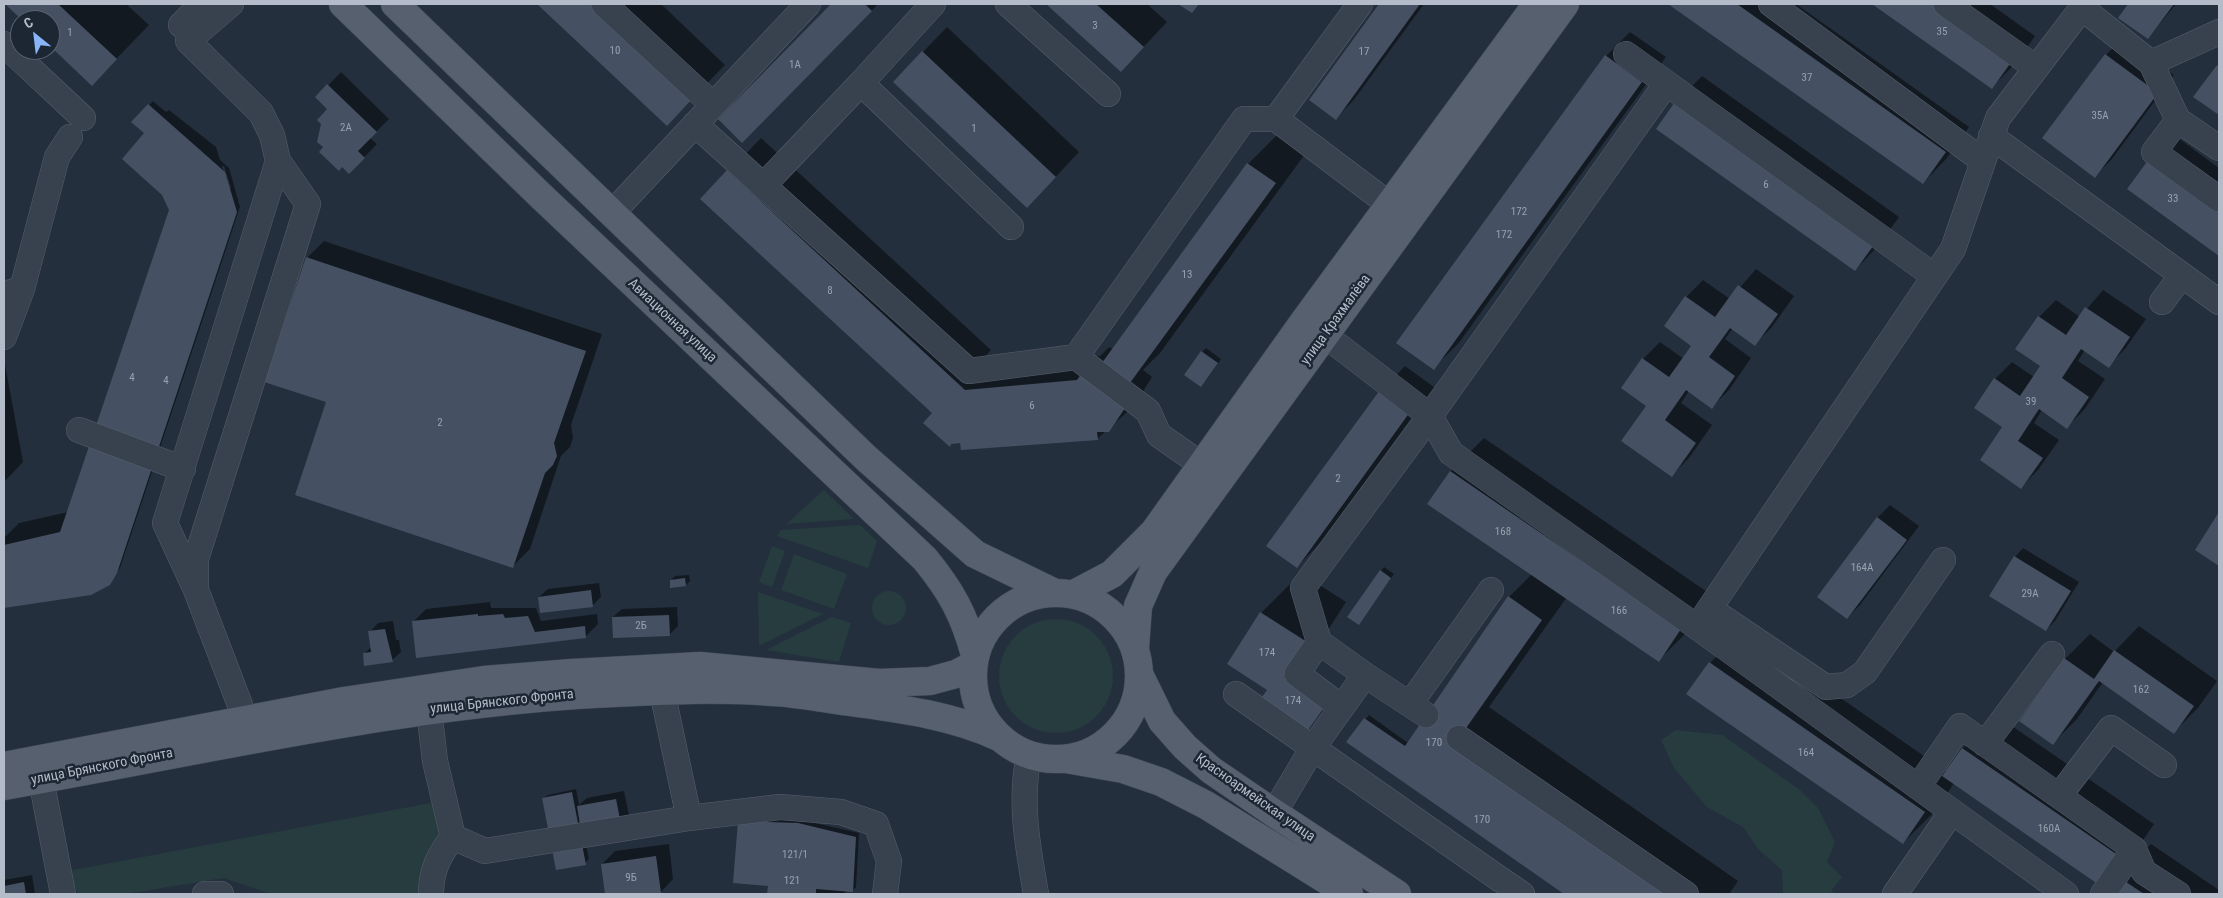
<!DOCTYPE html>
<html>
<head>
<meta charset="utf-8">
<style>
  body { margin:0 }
  #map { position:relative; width:2223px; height:898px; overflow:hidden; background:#242f3e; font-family:"Roboto Condensed",sans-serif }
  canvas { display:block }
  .frame { position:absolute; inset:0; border:5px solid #b4bcc9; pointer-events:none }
  .north { position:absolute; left:10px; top:10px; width:50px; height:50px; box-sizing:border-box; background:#1d2633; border:1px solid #59626f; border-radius:50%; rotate:331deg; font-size:14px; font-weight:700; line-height:20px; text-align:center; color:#b4bcc9 }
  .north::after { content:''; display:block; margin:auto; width:18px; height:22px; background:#8ab4f8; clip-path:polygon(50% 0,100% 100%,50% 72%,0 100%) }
</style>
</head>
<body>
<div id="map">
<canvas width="2223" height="898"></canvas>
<div class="frame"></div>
<div class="north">С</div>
</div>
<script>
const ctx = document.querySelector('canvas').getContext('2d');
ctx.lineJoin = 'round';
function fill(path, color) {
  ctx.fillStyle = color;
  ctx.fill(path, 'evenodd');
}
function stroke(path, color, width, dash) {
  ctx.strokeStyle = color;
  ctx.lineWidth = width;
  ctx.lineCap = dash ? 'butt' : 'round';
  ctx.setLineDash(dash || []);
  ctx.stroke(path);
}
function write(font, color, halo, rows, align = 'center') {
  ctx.font = font + ' "Roboto Condensed",sans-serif';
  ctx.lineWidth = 5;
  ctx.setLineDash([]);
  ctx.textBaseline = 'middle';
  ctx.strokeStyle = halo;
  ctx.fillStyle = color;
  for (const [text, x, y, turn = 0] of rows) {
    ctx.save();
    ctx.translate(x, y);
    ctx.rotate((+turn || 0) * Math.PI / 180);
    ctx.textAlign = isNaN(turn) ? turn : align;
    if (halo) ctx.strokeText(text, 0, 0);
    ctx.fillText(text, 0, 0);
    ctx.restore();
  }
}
fill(new Path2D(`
  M824 490 854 519 786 524Z
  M860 525 877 541 868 568 777 536 781 530Z
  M772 546 785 551 772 587 759 582Z
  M794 554 847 574 834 609 781 590Z
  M872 608a17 17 0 1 1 34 0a17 17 0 1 1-34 0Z
  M758 592 823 614 759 646Z
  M832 617 851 623 839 662 766 650Z
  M999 676a57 57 0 1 1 114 0a57 57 0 1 1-114 0Z
  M1676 730 1722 735 1800 790 1818 808 1835 842 1827 862 1842 877 1831 891 1838 894H1783L1782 870 1758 849 1743 827 1707 807 1674 768 1661 740Z
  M441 801 445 829 435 894H271L224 878 125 894H78L68 871Z`), '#263c3f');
fill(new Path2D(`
  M7 4H126L149 25 92 84 50 45V20H24Z
  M539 4H661L725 65 667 124Z
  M833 4H878L742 142 720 119Z
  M1048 4H1147L1167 22 1121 71Z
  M1380 4H1424L1353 101 1336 118 1310 100Z
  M1670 4H1796L1969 127 1947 158 1923 183Z
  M1874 4H1990L2035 36 2016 63 1992 87Z
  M2130 4H2176L2148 38 2120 17Z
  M947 27 1079 152 1051 182 895 81Z
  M1630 32 1666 57 1458 344 1433 368 1606 56Z
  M2123 38 2174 75 2112 159 2095 176 2044 138 2106 55Z
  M2219 64V114L2195 96Z
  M341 72 389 119 370 138 377 144 349 173 325 147 329 109 317 97Z
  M1702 76 1899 217 1879 245 1855 270 1678 100Z
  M153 101 166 112 169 110 216 147 220 160 229 168 240 207 120 568 109 584 5 607 4 538 19 523 68 512 170 210 146 132 133 122ZM222 166H224L231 188 229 189Z
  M1281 131 1308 150 1160 353 1143 370 1152 377 1134 406 1097 439 962 441 934 413 702 199 761 138 991 350 983 359 990 366 1100 356 1109 347 1113 349 1248 164Z
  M2174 135 2219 168V254L2129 189Z
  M324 241 602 334 571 425 573 438 570 447 561 456 530 549 513 566 328 402 307 258Z
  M1756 269 1794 296 1772 327 1755 344 1733 328 1725 339 1751 358 1729 390 1712 407 1689 391 1681 403 1712 425 1689 458 1672 475 1648 406 1622 388 1643 359 1660 342 1684 359 1693 345 1686 297 1703 280 1730 299Z
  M2103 290 2146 319 2125 349 2108 366 2085 350 2078 361 2105 379 2084 410 2067 427 2042 410 2034 423 2059 440 2038 470 2021 487 2004 426 1995 379 2012 362 2034 377 2042 366 2039 317 2056 300 2080 317Z
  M1206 348 1221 359 1205 382 1202 352Z
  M4 359 23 462 4 482Z
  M1405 366 1434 387 1321 542 1297 567 1381 391Z
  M1484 438 1713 596 1692 627 1659 660 1567 597 1489 707 1738 881 1729 894H1566L1348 742 1369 715 1408 743 1509 597 1532 574 1429 504 1451 471Z
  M1890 505 1919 526 1860 605 1847 618 1877 518Z
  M2219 514V564L2196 550Z
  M2023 548 2079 582 2055 621 2046 630 1991 596 2015 557Z
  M1384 567 1394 574 1362 620 1381 571Z
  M1301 573 1346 602 1314 652 1290 675 1269 689 1261 613Z
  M689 575 690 581 686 585 671 580 675 576Z
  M599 583 601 597 593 605 539 597 548 589Z
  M490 602 491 608H536L541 621 597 614 598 624 585 637 413 622 426 609Z
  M677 607 678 626 669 635 613 617 622 609Z
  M393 621 396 640H399L401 652 392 660 364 654 372 646 370 632 378 623Z
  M2139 626 2217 681 2198 708 2174 732 2103 682 2077 719 2053 743 2021 720 2065 659 2090 634 2114 652Z
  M1743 630 1947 772 1963 748 1996 715 2154 824 2135 852 2102 885 1954 783 1936 810 1903 843 1710 663Z
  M576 789 579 805 587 798 624 791 629 815 620 823 583 830 589 859 585 863 544 798 548 795Z
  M743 818 802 820 859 833 856 887 852 891 846 890 845 894H768L769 884Z
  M669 844 673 879 661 892 606 894 602 864 615 851Z
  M2151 844 2219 890V894H2106L2118 877Z
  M32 875 35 894H4V880Z`), '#0007');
fill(new Path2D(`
  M5 4H58L117 59 92 86 50 46V20H22Z
  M537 4H593L693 98 667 126Z
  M831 4H865L872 11 742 143 718 119Z
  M1046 4H1096L1144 47 1121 72Z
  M1178 4H1199L1192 13Z
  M1379 4H1420L1336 120 1309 100Z
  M1668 4H1737L1946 152 1923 184Z
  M1872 4H1932L2012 61 1992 89Z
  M2128 4H2174L2148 39 2118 18Z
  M922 51 1056 177 1027 208 893 82Z
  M2105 54 2158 93 2095 178 2042 138Z
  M1605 55 1642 82 1434 370 1396 343Z
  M2217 65 2219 67V115L2193 97Z
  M327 84 377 132 358 151 365 158 349 174 342 167 339 171 319 152 323 147 317 142 321 124 317 120 327 109 315 97Z
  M1677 99 1876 242 1855 271 1656 129Z
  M148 104 225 172 237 212 117 573 110 585 91 595 4 608V545L60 532 169 210 162 195 122 159 144 133 131 122Z
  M2149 159 2219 209V256L2127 189Z
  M1247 163 1276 183 1127 387 1099 367Z
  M727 170 965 390 1077 380 1084 370 1129 402 1109 432H1097L1098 440 961 450 960 443 951 444 950 447 923 423 932 413 700 199Z
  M306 257 586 351 554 443 557 456 553 465 545 473 513 568 295 495 326 402 264 382Z
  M1738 285 1778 314 1755 346 1730 328 1709 357 1735 376 1712 409 1686 390 1665 420 1696 443 1672 477 1621 441 1646 406 1621 388 1642 358 1669 377 1691 346 1664 326 1685 296 1715 317Z
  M2085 307 2130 337 2109 368 2081 349 2062 378 2089 397 2067 429 2039 409 2018 441 2043 458 2021 489 1980 460 2002 427 1974 408 1994 378 2020 396 2040 366 2015 349 2038 316 2066 335Z
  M1201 351 1218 363 1201 387 1184 375Z
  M1380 390 1410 412 1297 568 1266 546Z
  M1450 471 1681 629 1659 662 1427 504Z
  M2219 512V566L2195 550Z
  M1877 517 1907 540 1847 619 1817 597Z
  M2014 556 2071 591 2046 631 1989 596Z
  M1380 570 1391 578 1359 625 1347 617Z
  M685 578 686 586 670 588V580Z
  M591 590 593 607 540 613 538 597Z
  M1508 596 1542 620 1457 741 1676 894H1564L1346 742 1364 718 1405 746Z
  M1260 612 1307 642 1284 677 1325 706 1308 730 1262 697 1267 690 1227 664Z
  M478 614V616L503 614 505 618 528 616 535 632 585 626 586 638 416 658 412 621Z
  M669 615 670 636 613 638 612 617Z
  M385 629 393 662 364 666 363 653 371 652 368 631Z
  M2114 650 2194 706 2174 734 2099 681 2053 745 2019 721 2064 658 2094 679Z
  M1709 662 1925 812 1903 844 1686 694Z
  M1962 748 2122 858 2102 887 1942 776Z
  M572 792 586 865 556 870 542 798Z
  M616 799 621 824 581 831 577 806Z
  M738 821 798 823 856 837 853 892 816 889V894H767L768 886 733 883Z
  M656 856 661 893 605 894 601 864Z
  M2117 876 2144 894H2105Z
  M24 882 26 894H4V886Z`), '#455162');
const minor = new Path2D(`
  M231 4 188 41 261 113 272 135 278 161
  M604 4 712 104
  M1008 4 1108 94
  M1771 4 1983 161
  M1946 4 2036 68
  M2082 8 2151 63 2178 120 2219 148
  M181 25 202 4
  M4 44 83 118
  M1626 54 1934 276
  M2151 63 2219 32
  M861 83 933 4
  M1276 119 1390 205
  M2178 120 2154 152 2219 199
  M695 124 969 371 1076 357
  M1991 136 2219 302
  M763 186 861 83 1011 227
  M612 213 808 4
  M4 294 22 289 57 157 70 137
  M2162 302 2182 275
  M1309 323 1430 416 1451 453 1697 627 2066 894
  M4 337 22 289
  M79 430 183 469
  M1202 465 1159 435 1148 411 1076 357 1244 119H1276L1360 4
  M196 590 165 523 278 161 308 204 196 559V590L240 705 248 740
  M1710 609 1826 687 1847 685 1865 672 1943 560
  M1697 627 1953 249 1998 118 2085 4
  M1319 642 1303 588 1430 416 1666 84
  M1365 675 1426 715
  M1236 694 1501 880
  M1410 704 1491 590
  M429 710 435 761 453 837
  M1459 738 1686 894
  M1985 744 2052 654
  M1029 755C1019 802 1028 848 1036 894
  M41 779 63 894
  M1918 787 1960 726 2134 849 2144 872 2178 894
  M2059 796 2111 728 2164 765
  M1274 813 1312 749 1365 675 1319 642 1297 674 1341 707
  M689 818 780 807 841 812 876 824 889 861 885 894
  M453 837 485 851 689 818 662 691 661 671
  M1497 877 1522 894
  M205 894H221
  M431 894C431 870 439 855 453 837
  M1895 894 1951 813
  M2103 894 2134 849`);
const major = new Path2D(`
  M343 4 542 197 925 559C951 591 964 614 975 655
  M395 4 866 458 975 554 1053 592
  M973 676a83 83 0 1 1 166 0a83 83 0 1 1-166 0Z
  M1074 594 1112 574 1154 532 1305 320 1537 4
  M1135 648 1138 606 1153 572 1565 4
  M1140 676 1162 721 1185 747 1211 770 1274 813 1397 894
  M1066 759 1123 769 1161 782 1206 805 1349 894
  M4 766 344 701 484 680 572 673 700 666 879 683 930 681 956 674 973 665
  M4 786C214 749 422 699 636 692 681 690 727 688 773 692 796 693 820 698 843 701 896 708 953 715 1001 738`);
stroke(minor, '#565f6c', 26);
stroke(major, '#414a57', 29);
stroke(minor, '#38414e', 25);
stroke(major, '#56606e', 28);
write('11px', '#98a1af', null, [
  ["3",1095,26],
  ["35",1942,32],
  ["1",70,33],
  ["10",615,51],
  ["17",1364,52],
  ["1А",795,65],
  ["37",1807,78],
  ["35А",2100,116],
  ["2А",346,128],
  ["1",974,129],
  ["6",1766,185],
  ["33",2173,199],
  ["172",1519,212],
  ["172",1504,235],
  ["13",1187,275],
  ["8",830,291],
  ["4",132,378],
  ["4",166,381],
  ["39",2031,402],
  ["6",1032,406],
  ["2",440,423],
  ["2",1338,479],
  ["168",1503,532],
  ["164А",1862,568],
  ["29А",2030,594],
  ["166",1619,611],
  ["2Б",641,626],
  ["174",1267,653],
  ["162",2141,690],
  ["174",1293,701],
  ["170",1434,743],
  ["164",1806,753],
  ["170",1482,820],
  ["160А",2049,829],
  ["121/1",795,855],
  ["9Б",631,878],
  ["121",792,881]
]);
write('14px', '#b4bcc9', '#1d2633', [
  ["улица Крахмалёва",1336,320,-54],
  ["Авиационная улица",672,321,43],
  ["улица Брянского Фронта",502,702,-6],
  ["улица Брянского Фронта",102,767,-11],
  ["Красноармейская улица",1255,798,35]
]);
</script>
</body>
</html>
